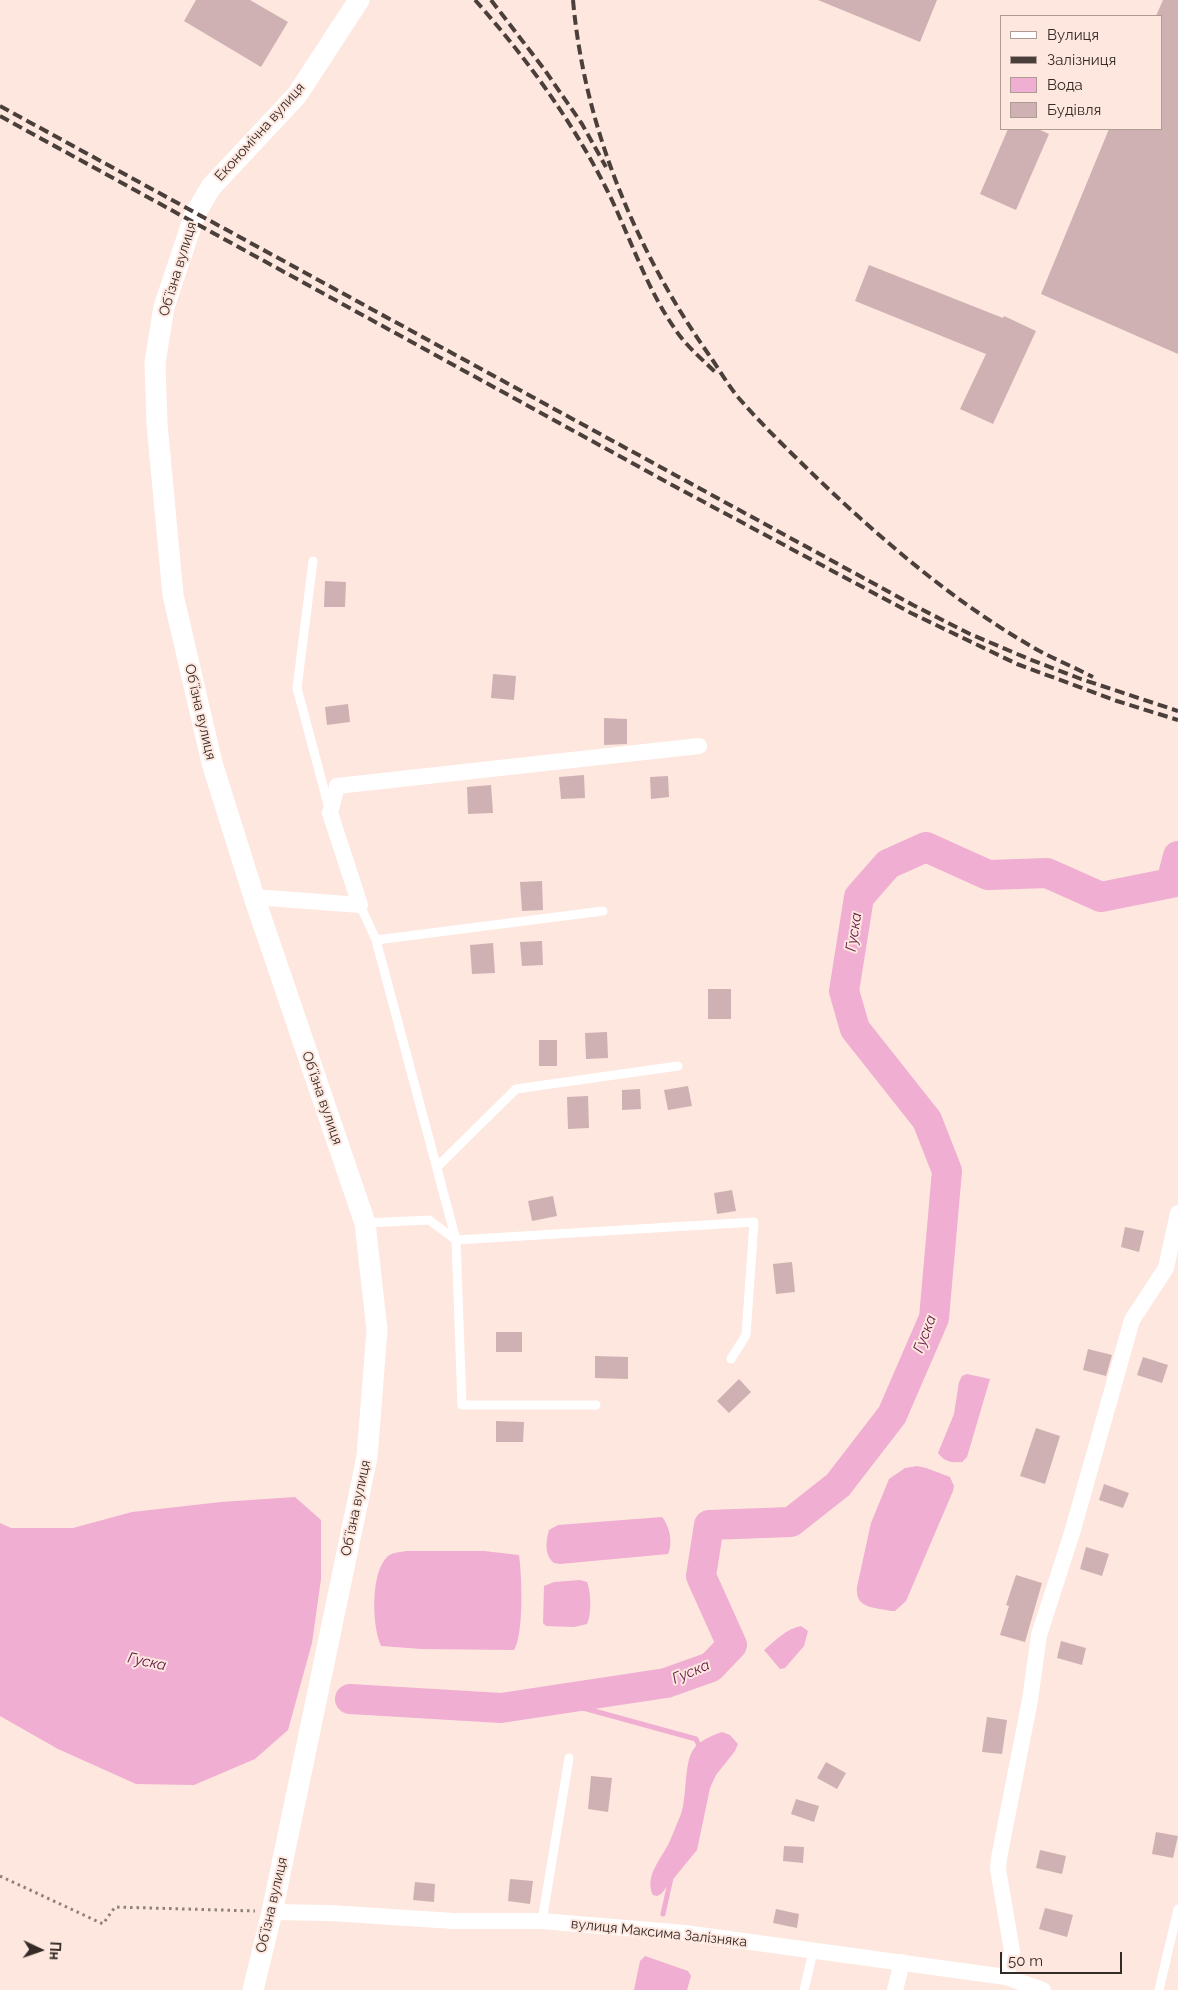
<!DOCTYPE html>
<html>
<head>
<meta charset="utf-8">
<style>
  body { margin:0 }
  #map { position:relative; width:1178px; height:1990px; overflow:hidden; background:#fee7de; font-family:Raleway,sans-serif }
  canvas { display:block }
  .legend { position:absolute; left:1000px; top:15px; width:162px; height:115px; box-sizing:border-box; background:#fee7de; border:1px solid #ad9b94; margin:0; padding:6px 9px; list-style:none; font-size:15px; color:#342a26 }
  .legend li { display:flex; align-items:center; gap:10px; height:25px }
  .legend b { width:25px; border:1px solid #ad9b94 }
  .north { position:absolute; left:15px; top:1925px; width:50px; height:50px; -webkit-text-stroke:4px #fee7de; paint-order:stroke; rotate:93deg; font-size:14px; font-weight:700; line-height:20px; text-align:center; color:#342a26 }
  .north::after { content:''; display:block; margin:auto; width:18px; height:22px; background:#342a26; clip-path:polygon(50% 0,100% 100%,50% 72%,0 100%) }
  .scale { position:absolute; left:1000px; top:1952px; width:122px; height:22px; box-sizing:border-box; border:2px solid #342a26; border-top:0; padding-left:6px; font-size:15px; line-height:18px; white-space:nowrap; color:#342a26; -webkit-text-stroke:4px #fee7de; paint-order:stroke }
</style>
</head>
<body>
<div id="map">
<canvas width="1178" height="1990"></canvas>
<ul class="legend">
<li><b style="height:6px;background:#fff"></b>Вулиця</li>
<li><b style="height:6px;background:#4b3f3b"></b>Залізниця</li>
<li><b style="height:14px;background:#efaed2"></b>Вода</li>
<li><b style="height:14px;background:#cfb1b3"></b>Будівля</li>
</ul>
<div class="north">Пн</div>
<div class="scale">50 m</div>
</div>
<script>
const ctx = document.querySelector('canvas').getContext('2d');
ctx.lineJoin = 'round';
function fill(path, color) {
  ctx.fillStyle = color;
  ctx.fill(path, 'evenodd');
}
function stroke(path, color, width, dash) {
  ctx.strokeStyle = color;
  ctx.lineWidth = width;
  ctx.lineCap = dash ? 'butt' : 'round';
  ctx.setLineDash(dash || []);
  ctx.stroke(path);
}
function write(font, color, halo, rows, align = 'center') {
  ctx.font = font + ' Raleway,sans-serif';
  ctx.lineWidth = 4;
  ctx.setLineDash([]);
  ctx.textBaseline = 'middle';
  ctx.strokeStyle = halo;
  ctx.fillStyle = color;
  for (const [text, x, y, turn = 0] of rows) {
    ctx.save();
    ctx.translate(x, y);
    ctx.rotate((+turn || 0) * Math.PI / 180);
    ctx.textAlign = isNaN(turn) ? turn : align;
    if (halo) ctx.strokeText(text, 0, 0);
    ctx.fillText(text, 0, 0);
    ctx.restore();
  }
}
fill(new Path2D(`
  M967 1374 990 1379 967 1457 962 1462C951 1463 945 1462 938 1453L954 1414 959 1382 962 1376Z
  M917 1466 926 1468 950 1477 954 1486 953 1491 906 1601 895 1611H891C874 1607 855 1609 857 1587L871 1523 889 1479 905 1468Z
  M295 1497 321 1520V1579L312 1643 288 1730 255 1759 194 1785 136 1784 58 1749 0 1716V1523L11 1528H73L132 1512 221 1502Z
  M662 1517C670 1526 673 1544 668 1554L560 1564 554 1563C544 1555 546 1541 549 1530L558 1525Z
  M407 1551H484L519 1555C522 1576 524 1634 514 1650L422 1649 381 1646C372 1626 370 1572 388 1556 393 1552 401 1552 407 1551Z
  M580 1580 587 1582C591 1592 592 1614 587 1624L574 1627 546 1626 543 1623 544 1586 554 1582Z
  M801 1626 808 1631 804 1646 785 1668 780 1669 764 1650C776 1640 786 1629 801 1626Z
  M722 1732 730 1735 738 1744 735 1751 716 1775 710 1788 697 1850 661 1894 657 1896 653 1895C644 1877 661 1859 669 1843 673 1833 677 1824 681 1814 687 1798 684 1763 693 1750 698 1741 713 1735 722 1732Z
  M645 1956 688 1971 691 1976 687 1990H634L640 1961Z`), '#efaed2');
stroke(new Path2D(`
  M554 1700 696 1739 701 1750
  M663 1914 671 1878`), '#efaed2', 5);
stroke(new Path2D(`
  M350 1699 501 1708 666 1683 711 1667 732 1645 701 1576 709 1525 791 1522 838 1485 892 1415 934 1318 947 1171 927 1120 855 1029 844 991 859 897 888 864 926 847 988 875 1047 873 1101 897 1171 883 1178 856`), '#efaed2', 30);
fill(new Path2D(`
  M196 0H250L288 22 261 67 184 21Z
  M818 0H937L920 42Z
  M1163 0H1178V354L1041 294 1109 129H1162V16H1156Z
  M1008 129H1038L1049 134 1016 210 980 194Z
  M869 265 1003 318 1004 316 1036 331 993 424 960 409 986 354 855 301Z
  M325 581 346 582 345 607H324Z
  M493 674 516 676 514 700 491 698Z
  M348 704 350 722 327 725 325 707Z
  M604 718 627 719V744L604 745Z
  M584 775 585 798 561 799 559 777Z
  M668 776 669 797 651 799 650 777Z
  M491 785 493 813 468 814 467 787Z
  M542 881 543 910 522 911 520 882Z
  M542 941 543 965 522 966 520 942Z
  M493 943 495 973 472 974 470 945Z
  M708 989H731V1019H708Z
  M607 1032 608 1058 586 1059 585 1033Z
  M539 1040H557V1066H539Z
  M688 1086 692 1106 668 1110 664 1090Z
  M640 1089 641 1109 622 1110V1090Z
  M588 1096 589 1128 568 1129 567 1097Z
  M732 1190 736 1211 717 1214 714 1193Z
  M553 1196 557 1216 532 1221 528 1201Z
  M1125 1227 1144 1231 1139 1252 1121 1247Z
  M792 1262 795 1292 776 1294 773 1264Z
  M496 1332H522V1352H496Z
  M1088 1349 1112 1355 1106 1376 1083 1370Z
  M595 1356 628 1357V1379L595 1378Z
  M1143 1357 1168 1365 1162 1383 1137 1375Z
  M739 1379 751 1392 729 1413 717 1401Z
  M496 1421 524 1422 523 1442H496Z
  M1036 1428 1060 1436 1045 1484 1020 1476Z
  M1104 1484 1129 1493 1123 1508 1099 1500Z
  M1086 1547 1109 1554 1102 1576 1080 1569Z
  M1016 1575 1042 1583 1025 1642 1000 1635 1009 1606 1006 1605Z
  M1061 1641 1086 1648 1082 1665 1057 1658Z
  M987 1717 1007 1720 1002 1754 982 1752Z
  M826 1762 846 1773 837 1789 817 1778Z
  M591 1776 612 1778 608 1812 588 1809Z
  M796 1799 819 1806 814 1822 791 1814Z
  M1156 1832 1178 1836 1173 1858 1152 1854Z
  M784 1846 804 1847 803 1863 783 1861Z
  M1040 1850 1066 1856 1062 1874 1036 1868Z
  M510 1879 533 1881 530 1904 508 1901Z
  M415 1882 435 1884 434 1902 413 1900Z
  M1045 1908 1073 1915 1067 1937 1039 1929Z
  M776 1909 799 1914 797 1928 773 1923Z`), '#cfb1b3');
stroke(new Path2D(`
  M0 1876 103 1924 115 1907 255 1911`), '#90807a', 3, [2.5, 4]);
stroke(new Path2D(`
  M313 561 297 688 329 808
  M360 905 376 940 456 1240 462 1405H596
  M376 940 603 911
  M437 1167 516 1089 678 1066
  M365 1223 429 1220 456 1240 754 1222 746 1335 731 1359
  M542 1921 569 1758
  M804 1990 813 1952
  M1159 1990 1178 1909`), '#fff', 9);
stroke(new Path2D(`
  M254 897 360 905 330 813 337 786 699 746
  M272 1912 330 1913 454 1921H542L685 1933 1006 1977 1043 1990
  M1006 1977 1012 1951 998 1869 999 1858 1030 1700 1039 1635 1072 1533 1132 1320 1166 1268 1178 1213
  M895 1990 902 1962`), '#fff', 16);
stroke(new Path2D(`
  M253 1990 272 1912 367 1457 377 1330 365 1223 254 897 212 763 173 595 157 424 155 363 164 307 195 214 211 187 297 95 359 0`), '#fff', 21);
stroke(new Path2D(`
  M475 0C525 56 573 122 607 190 630 236 645 286 675 329 686 346 702 359 716 373
  M491 0 544 69 582 124 606 167
  M573 0C584 125 635 249 707 352 717 366 726 382 737 396 762 425 791 453 818 479 883 541 952 600 1029 645 1049 657 1072 666 1093 677
  M0 106 913 605 970 634 1029 659 1081 679 1178 711
  M0 116 674 486 911 613 1017 664 1117 701 1178 720`), '#4b3f3b', 4, [10, 5]);
write('14px', '#342a26', '#fee7de', [
  ["Економічна вулиця",260,132,-48],
  ["Обʼїзна вулиця",178,269,-73],
  ["Обʼїзна вулиця",200,712,77],
  ["Обʼїзна вулиця",322,1098,71],
  ["Обʼїзна вулиця",356,1508,-78],
  ["Обʼїзна вулиця",272,1905,-77],
  ["вулиця Максима Залізняка",659,1933,6]
]);
write('italic 15px', '#601546', '#fee7de', [
  ["Гуска",854,932,-81],
  ["Гуска",925,1334,-69],
  ["Гуска",147,1662,12],
  ["Гуска",691,1672,-23]
]);
</script>
</body>
</html>
